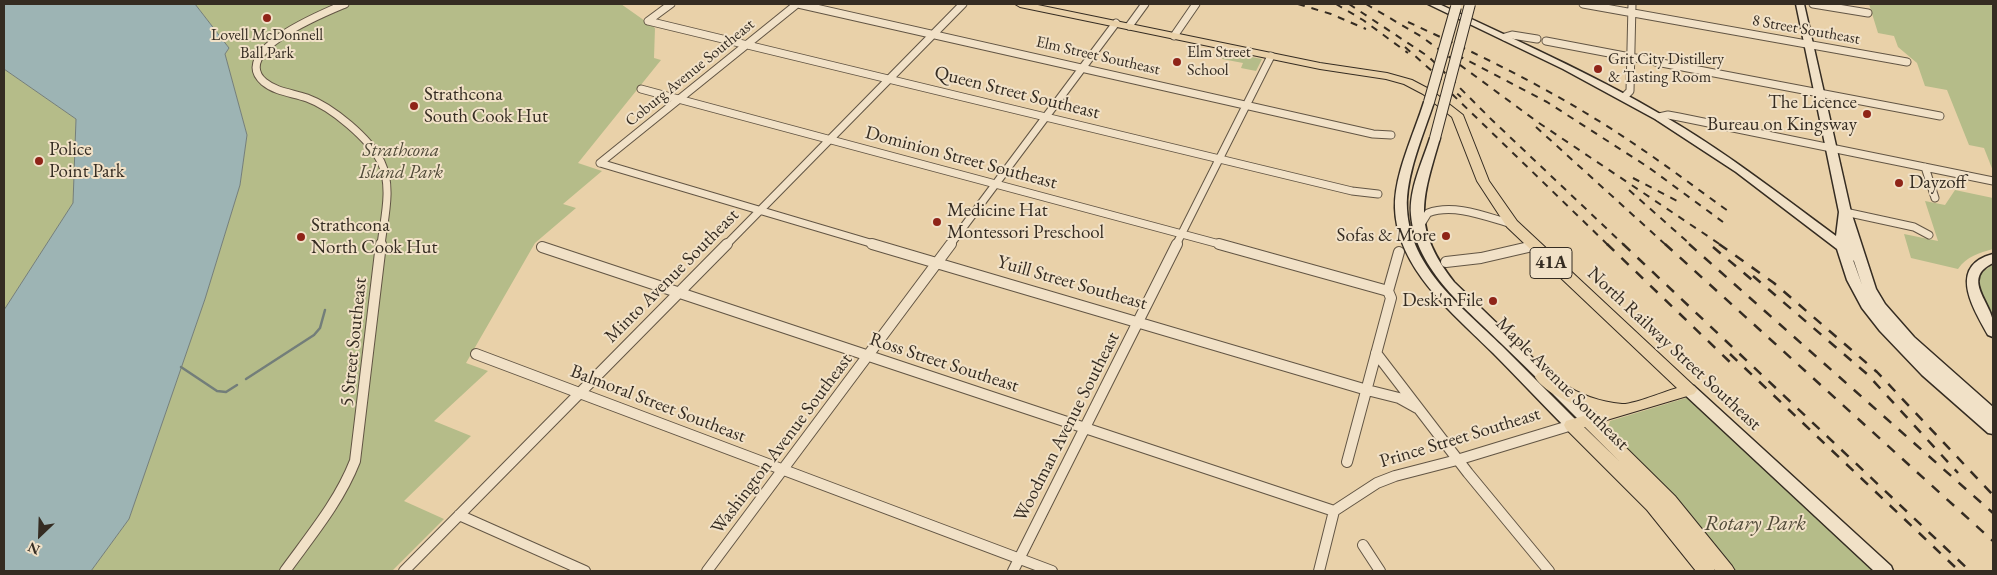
<!DOCTYPE html>
<html>
<head>
<meta charset="utf-8">
<style>
  body { margin:0 }
  #map { position:relative; width:1997px; height:575px; overflow:hidden; background:#e9d1a9; font-family:"EB Garamond",serif }
  canvas { display:block }
  .frame { position:absolute; inset:0; border:5px solid #352c22; pointer-events:none }
  .north { position:absolute; left:15px; top:510px; width:50px; height:50px; -webkit-text-stroke:4px #f1e1c7; paint-order:stroke; rotate:204deg; font-size:14px; font-weight:700; line-height:20px; text-align:center; color:#352c22 }
  .north::after { content:''; display:block; margin:auto; width:18px; height:22px; background:#352c22; clip-path:polygon(50% 0,100% 100%,50% 72%,0 100%) }
</style>
</head>
<body>
<div id="map">
<canvas width="1997" height="575"></canvas>
<div class="frame"></div>
<div class="north">N</div>
</div>
<script>
const ctx = document.querySelector('canvas').getContext('2d');
ctx.lineJoin = 'round';
function fill(path, color) {
  ctx.fillStyle = color;
  ctx.fill(path, 'evenodd');
}
function stroke(path, color, width, dash) {
  ctx.strokeStyle = color;
  ctx.lineWidth = width;
  ctx.lineCap = dash ? 'butt' : 'round';
  ctx.setLineDash(dash || []);
  ctx.stroke(path);
}
function write(font, color, halo, rows, align = 'center') {
  ctx.font = font + ' "EB Garamond",serif';
  ctx.lineWidth = 4;
  ctx.setLineDash([]);
  ctx.textBaseline = 'middle';
  ctx.strokeStyle = halo;
  ctx.fillStyle = color;
  for (const [text, x, y, turn = 0] of rows) {
    ctx.save();
    ctx.translate(x, y);
    ctx.rotate((+turn || 0) * Math.PI / 180);
    ctx.textAlign = isNaN(turn) ? turn : align;
    if (halo) ctx.strokeText(text, 0, 0);
    ctx.fillText(text, 0, 0);
    ctx.restore();
  }
}
fill(new Path2D(`
  M195 4H621L655 28 654 58 661 60 578 163 602 171 563 204 576 208 535 243 466 363 488 371 434 421 471 436 404 501 444 519 392 571H91L129 519 205 299 240 185 247 135 225 54 229 48Z
  M1869 4H1991L1993 8V171L1984 148 1969 145 1947 90 1925 86 1917 63 1898 47 1894 36 1878 33Z
  M1226 52 1262 59 1256 71 1241 68 1243 63 1222 59Z
  M4 69 76 119 73 203 4 310Z
  M1955 190 1993 198V249C1979 253 1967 256 1958 269L1911 258 1904 234 1938 241 1925 201 1945 205Z
  M1993 264V318C1986 305 1977 290 1980 274Z
  M1689 397 1877 571H1733L1607 431 1610 421Z`), '#b5bc89');
const water = new Path2D(`
  M4 4H195L229 48 225 54 247 135 240 185 205 299 129 519 91 571H4V310L73 203 76 119 4 69Z`);
fill(water, '#9db4b4');
stroke(water, '#737e7a', 1);
stroke(new Path2D(`
  M181 367 217 391 226 392 237 385
  M246 379 314 335 320 328 325 310`), '#737e7a', 2.5);
const streetFar1 = new Path2D(`
  M345 4C326 12 228 51 264 82 276 92 293 93 307 98 332 107 370 139 381 162 393 187 384 219 381 245
  M798 4 1373 134 1391 135
  M1583 4 1907 62
  M1813 4 1868 13
  M648 21 1352 191 1378 194
  M648 21 671 4
  M1129 26 1145 4
  M1174 36 1196 4
  M1505 37 1512 35 1537 39
  M1546 41 1940 116
  M641 89 1223 245
  M1624 97 1630 91 1632 4
  M1659 117 1668 115 1679 117 1993 181
  M600 163 877 245
  M600 163 797 4
  M1925 167 1935 198
  M1845 212 1914 227 1929 235
  M1420 226 1428 213C1454 203 1487 217 1512 224
  M726 245 963 4
  M950 245 1116 23
  M1176 245 1271 56`);
const street = new Path2D(`
  M872 244 1367 390 1399 398 1417 408
  M1219 244 1388 291
  M542 247 1334 511
  M1446 262 1481 258 1533 246
  M1376 353 1468 473 1549 571
  M476 354 1052 571
  M1347 462 1391 298 1388 291 1399 252
  M1334 511 1377 483 1395 476 1457 460 1572 425
  M459 515 585 571
  M1363 545 1380 571
  M285 571C311 535 339 502 355 461L381 244
  M404 571 727 244
  M707 571 951 244
  M1013 571 1177 244
  M1319 571 1334 511`);
const secondary = new Path2D(`
  M1428 4H1439C1514 39 1590 73 1662 115 1723 150 1779 194 1836 236L1839 212 1796 4H1804L1851 212 1876 289 1885 304 1914 337 1993 407V434L1988 433 1922 375 1880 331 1862 308 1847 280 1837 249 1736 172 1655 119 1563 69ZM1853 260 1854 261 1862 285Z
  M1429 99 1434 102C1424 133 1405 176 1407 209 1410 268 1463 308 1502 346 1527 371 1552 396 1577 421L1579 425 1577 429 1572 430 1567 429C1542 404 1518 378 1493 353 1453 313 1397 269 1395 208 1394 175 1414 134 1424 102Z
  M1435 135 1440 138C1422 200 1411 226 1454 282L1593 416 1595 420 1593 424 1588 425 1583 424C1557 398 1531 372 1504 346 1468 310 1416 271 1411 215 1409 189 1422 163 1430 138Z
  M1993 254V263C1962 278 1989 300 1993 321 1994 325 1993 332 1993 337L1988 335C1973 308 1947 266 1993 254Z
  M1689 385 1694 386 1891 566 1893 571H1874L1684 394 1682 390 1684 386Z`);
const primary = new Path2D(`
  M1015 4H1033L1320 63 1387 73 1412 80 1431 90 1463 115 1489 181 1517 221 1694 386 1697 390 1694 394 1600 422 1675 496 1732 566 1735 571H1716L1714 569 1715 571H1696L1647 510 1566 429 1564 425 1566 421 1597 412C1579 407 1545 394 1535 377L1538 373C1548 370 1553 377 1561 382 1580 395 1600 402 1622 404 1632 405 1666 391 1677 388L1507 227 1477 181 1452 117 1423 94 1404 84 1386 79 1320 69 1020 7ZM1584 427H1585L1619 461Z`);
stroke(streetFar1, '#625544', 9);
stroke(street, '#625544', 12);
stroke(secondary, '#352c22', 3);
stroke(primary, '#352c22', 2);
stroke(streetFar1, '#f1e1c7', 7);
stroke(street, '#f1e1c7', 10);
fill(secondary, '#f1e1c7');
fill(primary, '#e9d1a9');
stroke(new Path2D(`
  M1298 4 1331 14 1366 29
  M1336 4 1363 20 1408 53
  M1349 4 1429 57 1492 120 1624 245
  M1366 4 1422 37 1539 123 1721 245
  M1408 22C1471 51 1534 81 1594 118 1640 146 1684 179 1728 211
  M1405 47 1461 97
  M1457 55 1547 102 1648 167 1723 222
  M1452 94 1608 245
  M1536 127 1666 245
  M1633 178 1677 201
  M1629 190 1691 245`), '#352c22', 2, [7, 7]);
stroke(new Path2D(`
  M1607 244 1733 365
  M1623 244 1970 571
  M1665 244 1993 541
  M1689 244 1993 513
  M1719 244 1774 283 1877 372 1993 495
  M1713 247 1757 284
  M1753 276 1867 374 1958 473
  M1730 354 1955 567`), '#352c22', 2.5, [10, 10]);
const secondaryBridge = new Path2D(`
  M1429 102 1456 7
  M1435 138 1470 4`);
stroke(secondaryBridge, '#352c22', 12, []);
stroke(secondaryBridge, '#f1e1c7', 10);
for (const [x, y, r, color] of [
  [267,18,5,"#8f2418"],
  [1177,62,5,"#8f2418"],
  [1598,69,5,"#8f2418"],
  [414,106,5,"#8f2418"],
  [1867,114,5,"#8f2418"],
  [39,161,5,"#8f2418"],
  [1899,183,5,"#8f2418"],
  [937,222,5,"#8f2418"],
  [1446,236,5,"#8f2418"],
  [301,237,5,"#8f2418"],
  [1493,301,5,"#8f2418"]
]) {
  const dot = new Path2D();
  dot.arc(x, y, r, 0, 2 * Math.PI);
  ctx.fillStyle = color;
  ctx.fill(dot);
  stroke(dot, '#f1e1c7', 2);
}
write('16px', '#352c22', '#f1e1c7', [
  ["8 Street Southeast",1806,30,10],
  ["Elm Street Southeast",1098,56,13],
  ["Coburg Avenue Southeast",690,73,-39]
]);
write('16px', '#352c22', '#f1e1c7', [
  ["Lovell McDonnell",267,36,"center"],
  ["Ball Park",267,54,"center"],
  ["Elm Street",1187,53],
  ["School",1187,71],
  ["Grit City Distillery",1608,60],
  ["& Tasting Room",1608,78]
], 'left');
for (const [x, y, w] of [
  [1551,263,42]
]) {
  const box = new Path2D();
  box.roundRect(x - w / 2, y - 15.5, w, 31, 4);
  ctx.fillStyle = '#f1e1c7';
  ctx.fill(box);
  stroke(box, '#352c22', 1);
}
write('bold 18px', '#352c22', null, [
  ["41A",1551,263]
]);
write('19px', '#352c22', '#f1e1c7', [
  ["Queen Street Southeast",1017,93,14],
  ["Dominion Street Southeast",961,158,15],
  ["Minto Avenue Southeast",672,276,-45],
  ["Yuill Street Southeast",1072,283,16],
  ["5 Street Southeast",354,342,-84],
  ["North Railway Street Southeast",1674,349,43],
  ["Ross Street Southeast",944,363,18],
  ["Maple Avenue Southeast",1562,384,45],
  ["Balmoral Street Southeast",658,404,21],
  ["Woodman Avenue Southeast",1067,427,-63],
  ["Prince Street Southeast",1460,438,-17],
  ["Washington Avenue Southeast",782,444,-53]
]);
write('19px', '#352c22', '#f1e1c7', [
  ["Strathcona",424,95],
  ["South Cook Hut",424,117],
  ["The Licence",1857,103,"right"],
  ["Bureau on Kingsway",1857,125,"right"],
  ["Police",49,150],
  ["Point Park",49,172],
  ["Dayzoff",1909,183],
  ["Medicine Hat",947,211],
  ["Montessori Preschool",947,233],
  ["Strathcona",311,226],
  ["North Cook Hut",311,248],
  ["Sofas & More",1436,236,"right"],
  ["Desk'n File",1483,301,"right"]
], 'left');
write('italic 19px', '#4f4937', '#f1e1c7', [
  ["Strathcona",401,151],
  ["Island Park",401,173]
]);
write('italic 22px', '#4f4937', '#f1e1c7', [
  ["Rotary Park",1755,524]
]);
</script>
</body>
</html>
